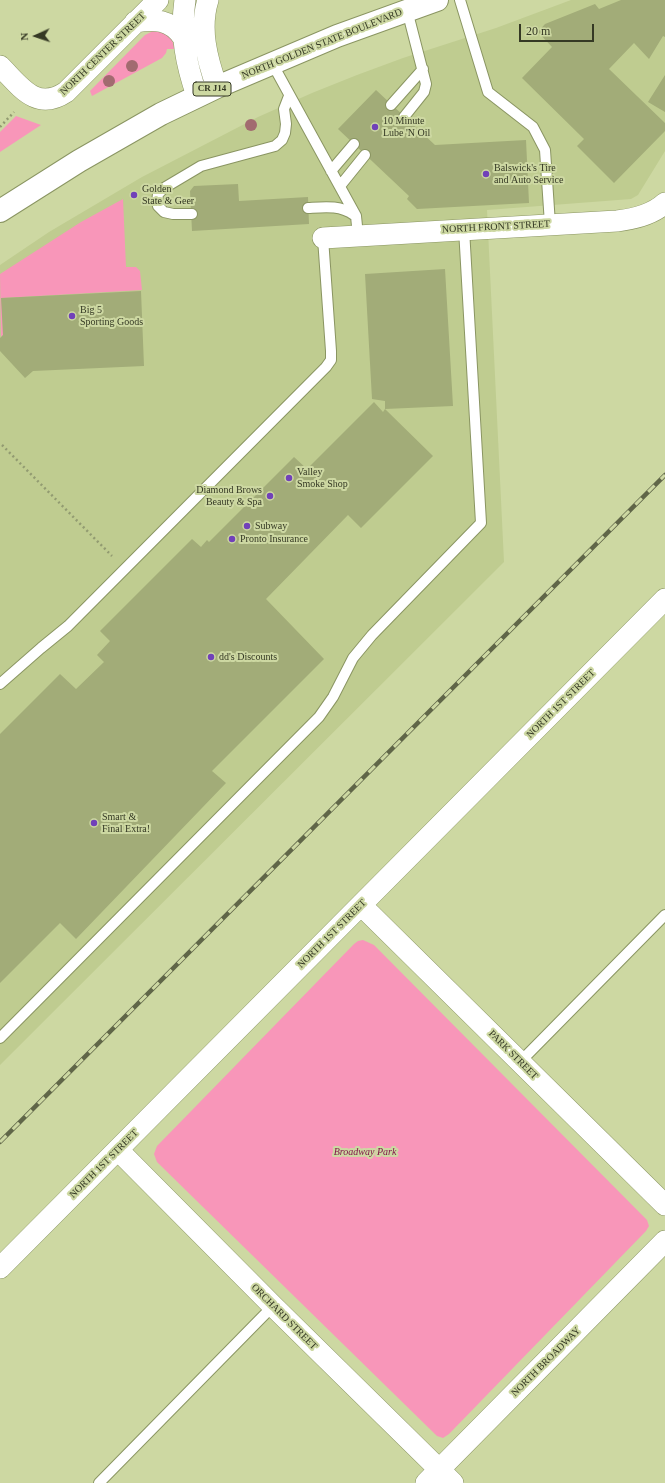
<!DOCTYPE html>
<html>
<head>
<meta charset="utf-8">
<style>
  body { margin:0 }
  #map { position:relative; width:665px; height:1483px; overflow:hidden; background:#cdd8a2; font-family:"Times New Roman",serif }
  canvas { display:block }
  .north { position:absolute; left:16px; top:16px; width:40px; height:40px; -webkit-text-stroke:3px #cdd8a2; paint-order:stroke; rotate:267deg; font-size:11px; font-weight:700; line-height:16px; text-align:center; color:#353924 }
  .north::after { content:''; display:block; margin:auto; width:14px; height:18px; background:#353924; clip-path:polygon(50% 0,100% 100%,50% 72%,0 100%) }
  .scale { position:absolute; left:519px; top:24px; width:75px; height:18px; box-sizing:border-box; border:2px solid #353924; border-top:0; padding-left:5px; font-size:12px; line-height:14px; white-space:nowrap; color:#353924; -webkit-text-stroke:3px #cdd8a2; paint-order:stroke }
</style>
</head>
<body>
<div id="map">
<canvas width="665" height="1483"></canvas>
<div class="north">N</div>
<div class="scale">20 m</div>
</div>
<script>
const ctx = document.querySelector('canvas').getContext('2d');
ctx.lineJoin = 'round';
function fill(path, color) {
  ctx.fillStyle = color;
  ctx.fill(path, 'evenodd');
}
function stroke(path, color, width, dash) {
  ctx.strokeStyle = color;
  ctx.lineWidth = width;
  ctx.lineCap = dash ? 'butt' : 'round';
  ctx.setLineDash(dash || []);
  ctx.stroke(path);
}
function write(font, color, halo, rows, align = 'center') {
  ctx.font = font + ' "Times New Roman",serif';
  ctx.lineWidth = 4;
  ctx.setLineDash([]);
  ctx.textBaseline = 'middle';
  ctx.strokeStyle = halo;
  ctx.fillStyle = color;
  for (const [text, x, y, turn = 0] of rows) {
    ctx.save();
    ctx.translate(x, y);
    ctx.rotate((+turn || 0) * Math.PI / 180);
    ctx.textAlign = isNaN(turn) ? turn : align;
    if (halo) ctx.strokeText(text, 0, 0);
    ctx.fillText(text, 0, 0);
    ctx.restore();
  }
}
fill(new Path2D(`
  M571 0H665V151L638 195 631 199 487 210 504 562 0 1065V265L49 232 142 177 258 117 312 93 357 75 403 58 496 28Z`), '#bfcc90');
fill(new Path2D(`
  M153 31C164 32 174 36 174 49H167L166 53 162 58 92 96 90 91 145 35Z
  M16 116 41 125 0 152V132Z
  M123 199 126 267H136L140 271 142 290 2 298 3 335 1 337 0 274 81 222Z
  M363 940 374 945 647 1220 649 1226 646 1231 449 1434 443 1438 437 1436 157 1162 154 1154 157 1146 354 944 358 941Z`), '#f896b9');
fill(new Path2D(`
  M621 0H665V37L663 36 649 59 634 43 609 69 665 123V131L614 183 577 146 584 139 522 78 552 47 538 32 545 24 595 4 599 9Z
  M665 75V112L648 102Z
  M376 90 435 145 526 140 529 203 417 209 407 199 409 196 338 129Z
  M238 184 239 201 308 197 309 224 192 231 190 191 194 186Z
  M445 269 453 406 385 409V401L372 399 365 274Z
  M141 291 144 366 33 371 25 378 0 351V338L3 335 1 298Z
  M374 402 383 412 385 409 433 456 361 528 348 515 266 599 324 659 212 771 226 783 76 939 60 923 0 983V734L60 674 76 689 104 662 97 655 110 641 100 631 192 539 201 547 207 540 209 542 294 457 307 469Z`), '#a2ac78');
const lane = new Path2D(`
  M460 0 488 92 533 127 545 150 550 224
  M272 63 356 216 358 236
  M391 105 423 69
  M404 117 424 92 426 84 407 10
  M331 171 354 144
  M340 186 365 155
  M308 208C325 207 340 205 354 215
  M192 214H173L164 212 158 206 157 202 158 194 164 188 201 166 275 146 282 140 285 133 286 124 284 109 289 96
  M0 684 41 648 68 626 326 367 331 360V351L323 238
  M0 1038 319 717 333 697 353 658 372 635 481 523 464 229
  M520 1062 665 915
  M99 1483 273 1306`);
const street = new Path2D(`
  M185 0C180 34 186 64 197 96
  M208 0C199 29 207 59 217 87
  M135 22C155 19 170 19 183 37
  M0 66C20 86 36 112 66 92L158 0
  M323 238 617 221C634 219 652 215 665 203
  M361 905 665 1205
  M118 1150 273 1306 453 1483
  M0 1268 665 599
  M426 1483 665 1241`);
const primary = new Path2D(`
  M0 211 79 161 161 114 217 87 337 36 437 0`);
stroke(lane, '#8a9562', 12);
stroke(street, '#8a9562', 22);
stroke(primary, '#8a9562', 24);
stroke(new Path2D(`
  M0 127 14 112
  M2 445 112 556`), '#929b71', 2.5, [2, 3]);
stroke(lane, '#fff', 10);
stroke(street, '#fff', 21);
stroke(primary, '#fff', 22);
const rail = new Path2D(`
  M0 1142 665 475`);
stroke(rail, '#606648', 4.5);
stroke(rail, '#cdd8a2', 3, [9]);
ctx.fillStyle = '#a26b70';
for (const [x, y] of [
  [132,66],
  [109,81],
  [251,125]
]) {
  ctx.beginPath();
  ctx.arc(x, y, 6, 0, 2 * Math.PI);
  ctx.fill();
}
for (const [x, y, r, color] of [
  [375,127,4,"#7141b9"],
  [486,174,4,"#7141b9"],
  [134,195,4,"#7141b9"],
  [72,316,4,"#7141b9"],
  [289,478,4,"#7141b9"],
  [270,496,4,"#7141b9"],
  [247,526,4,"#7141b9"],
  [232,539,4,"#7141b9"],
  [211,657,4,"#7141b9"],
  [94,823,4,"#7141b9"]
]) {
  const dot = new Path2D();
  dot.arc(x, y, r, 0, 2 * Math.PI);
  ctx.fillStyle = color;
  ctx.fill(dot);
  stroke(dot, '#cdd8a2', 1.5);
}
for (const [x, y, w] of [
  [212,89,38]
]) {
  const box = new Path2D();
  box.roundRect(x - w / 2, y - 7, w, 14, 3);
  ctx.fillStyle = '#cdd8a2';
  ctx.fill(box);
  stroke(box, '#353924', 1);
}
write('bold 9px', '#353924', null, [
  ["CR J14",212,89]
]);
write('10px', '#353924', '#cdd8a2', [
  ["NORTH GOLDEN STATE BOULEVARD",322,44,-22],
  ["NORTH CENTER STREET",103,54,-44],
  ["NORTH FRONT STREET",496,227,-3],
  ["NORTH 1ST STREET",561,704,-45],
  ["NORTH 1ST STREET",332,934,-45],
  ["PARK STREET",513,1055,45],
  ["NORTH 1ST STREET",104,1164,-45],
  ["ORCHARD STREET",284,1317,45],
  ["NORTH BROADWAY",546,1362,-45]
]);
write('10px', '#353924', '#cdd8a2', [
  ["10 Minute",383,121],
  ["Lube 'N Oil",383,133],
  ["Balswick's Tire",494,168],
  ["and Auto Service",494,180],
  ["Golden",142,189],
  ["State & Geer",142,201],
  ["Big 5",80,310],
  ["Sporting Goods",80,322],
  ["Valley",297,472],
  ["Smoke Shop",297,484],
  ["Diamond Brows",262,490,"right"],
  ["Beauty & Spa",262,502,"right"],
  ["Subway",255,526],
  ["Pronto Insurance",240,539],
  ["dd's Discounts",219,657],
  ["Smart &",102,817],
  ["Final Extra!",102,829]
], 'left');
write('italic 10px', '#7f1147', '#cdd8a2', [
  ["Broadway Park",365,1152]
]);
</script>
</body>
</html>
